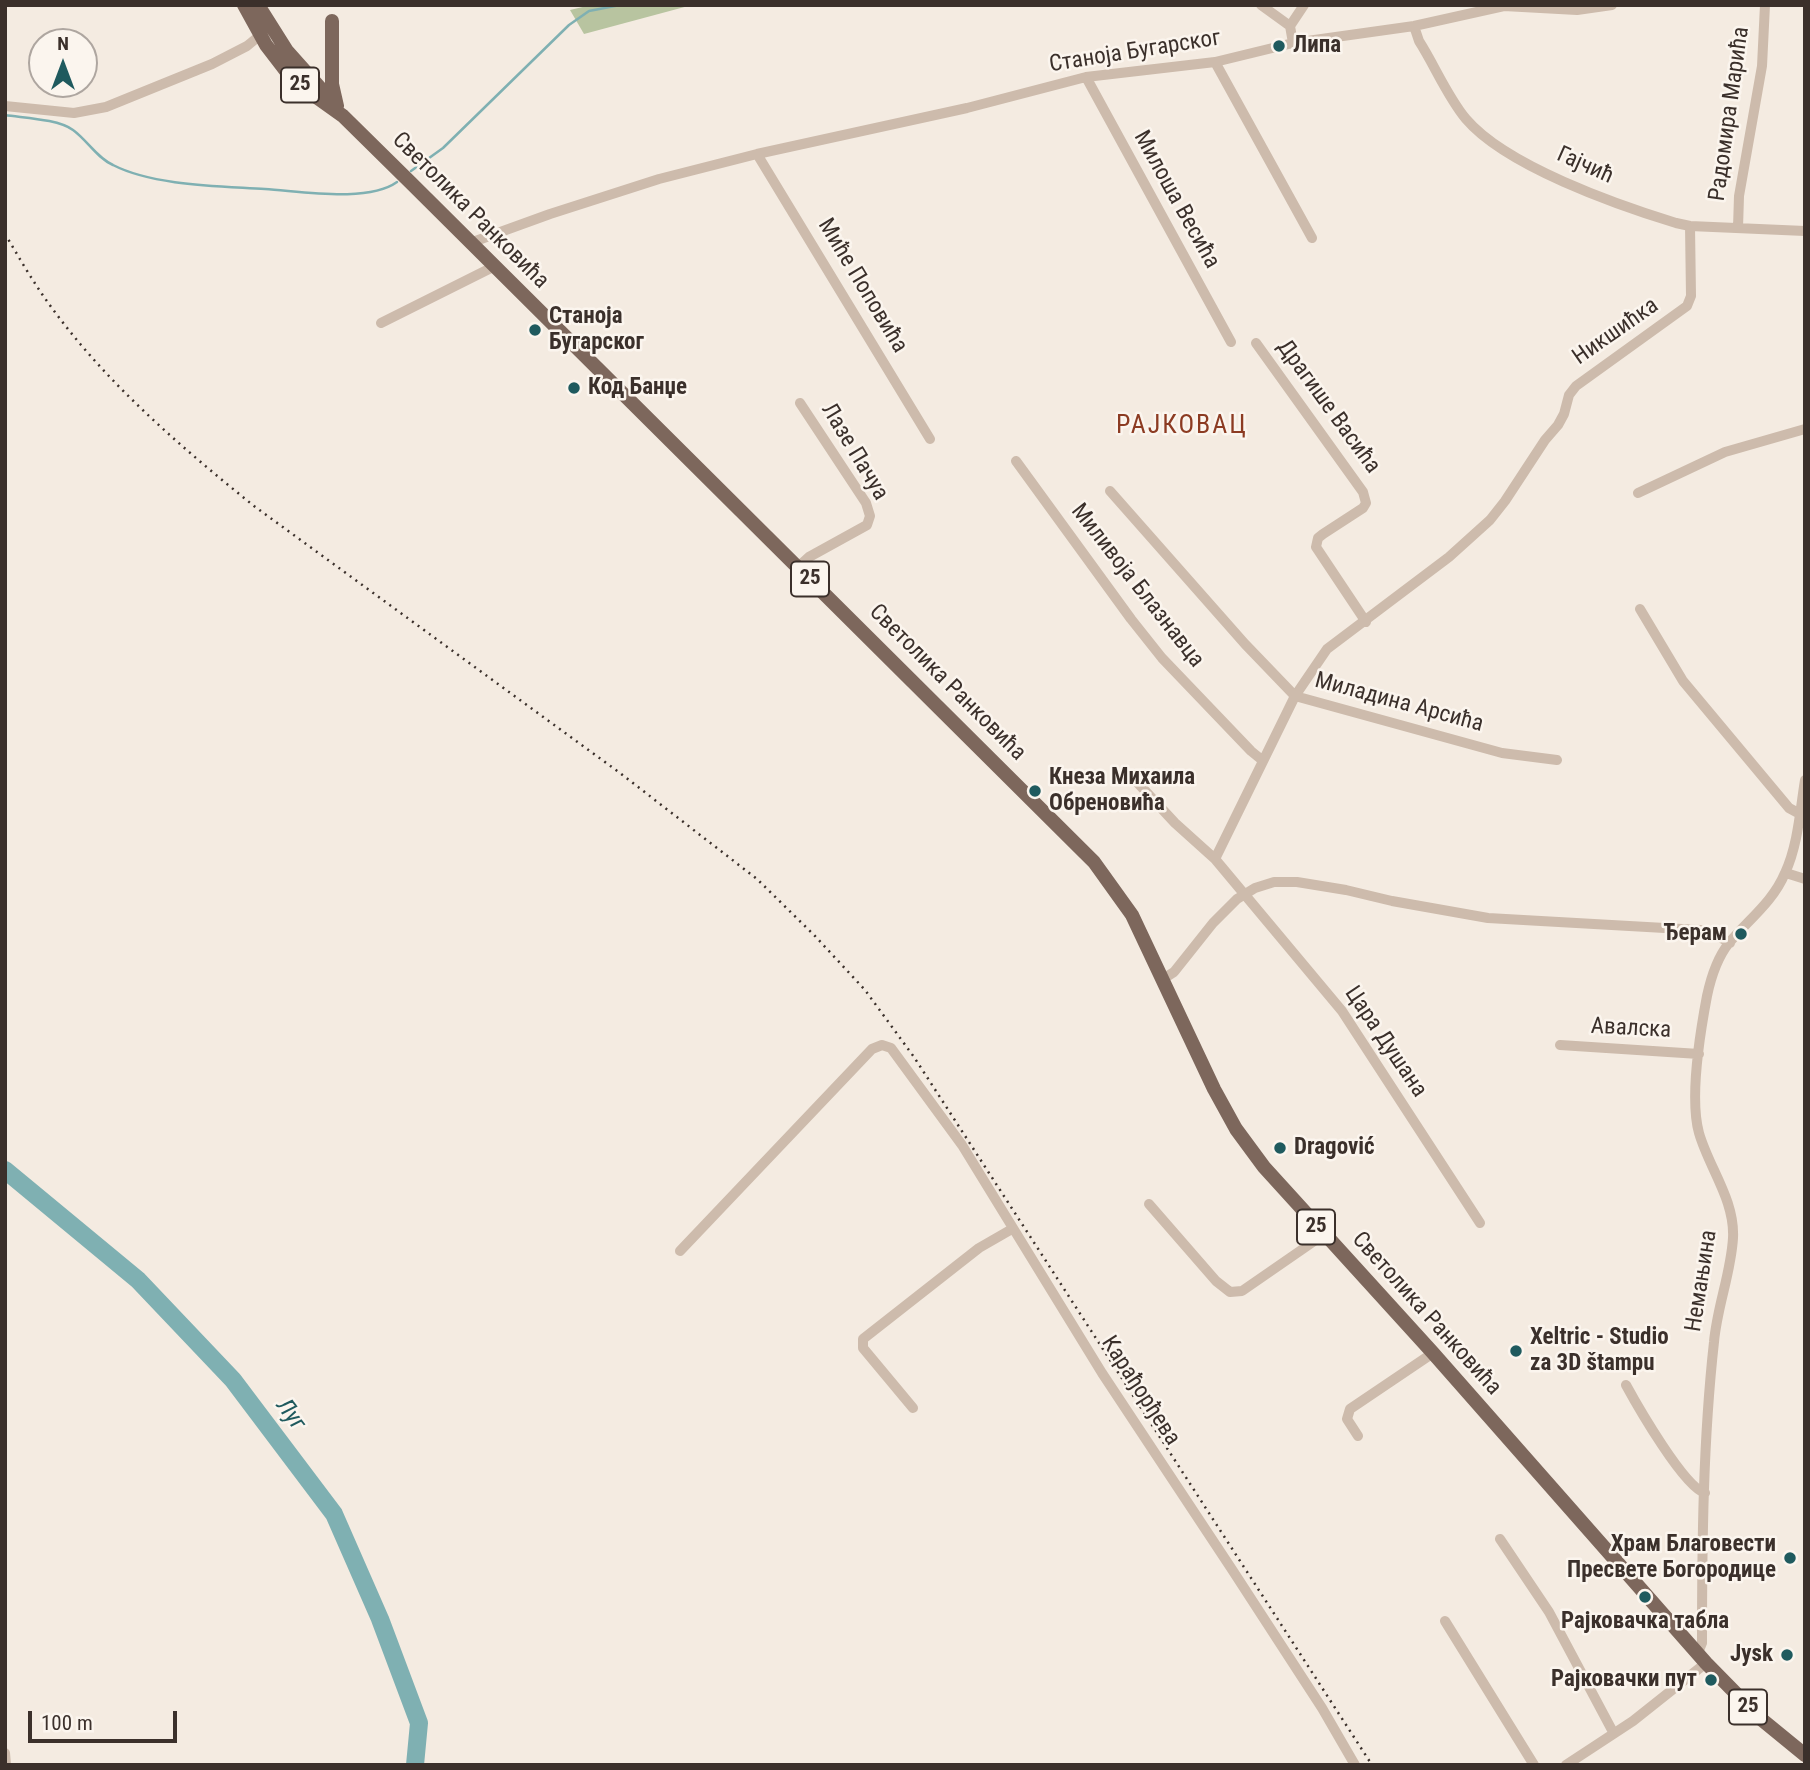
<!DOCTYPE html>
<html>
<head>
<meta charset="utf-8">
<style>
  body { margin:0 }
  #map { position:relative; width:1810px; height:1770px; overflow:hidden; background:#f4ebe1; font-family:"Roboto Condensed",sans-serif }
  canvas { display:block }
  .frame { position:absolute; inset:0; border:7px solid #3b302b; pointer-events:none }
  .north { position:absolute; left:28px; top:28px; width:70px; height:70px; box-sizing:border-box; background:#fbf5ee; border:2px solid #aea6a0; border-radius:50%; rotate:0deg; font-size:19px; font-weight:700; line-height:28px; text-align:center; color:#3b302b }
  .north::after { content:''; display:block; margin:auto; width:24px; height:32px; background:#1f5a5e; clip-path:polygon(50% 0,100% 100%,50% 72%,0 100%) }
  .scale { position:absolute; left:28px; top:1711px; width:149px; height:32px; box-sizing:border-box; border:4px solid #3b302b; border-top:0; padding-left:9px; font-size:21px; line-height:24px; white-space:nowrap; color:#3b302b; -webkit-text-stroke:5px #fbf5ee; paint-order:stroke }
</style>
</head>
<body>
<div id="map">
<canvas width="1810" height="1770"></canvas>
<div class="frame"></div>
<div class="north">N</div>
<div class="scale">100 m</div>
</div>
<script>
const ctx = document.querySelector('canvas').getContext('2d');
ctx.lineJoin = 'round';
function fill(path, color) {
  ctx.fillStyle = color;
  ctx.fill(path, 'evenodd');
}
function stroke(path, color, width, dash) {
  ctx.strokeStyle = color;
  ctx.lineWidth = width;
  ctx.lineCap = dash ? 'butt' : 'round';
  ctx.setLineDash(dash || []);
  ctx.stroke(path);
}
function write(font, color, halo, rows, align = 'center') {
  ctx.font = font + ' "Roboto Condensed",sans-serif';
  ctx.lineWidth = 5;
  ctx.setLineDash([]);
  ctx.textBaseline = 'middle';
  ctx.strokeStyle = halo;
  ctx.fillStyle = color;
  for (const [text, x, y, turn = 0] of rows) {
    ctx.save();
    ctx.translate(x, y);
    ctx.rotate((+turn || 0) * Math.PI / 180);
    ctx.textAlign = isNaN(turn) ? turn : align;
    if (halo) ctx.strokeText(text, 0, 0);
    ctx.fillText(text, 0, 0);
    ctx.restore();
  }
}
fill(new Path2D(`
  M591 5H692L584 34 570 10Z`), '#b8c4a0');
stroke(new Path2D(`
  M5 115C24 118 58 119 73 130 87 140 97 158 113 165 154 186 220 186 265 189 300 191 368 203 397 182
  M411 171 443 148 569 25 589 11 620 5`), '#7fb0b2', 2.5);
stroke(new Path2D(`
  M5 1170 138 1280 233 1380 334 1514 380 1619 419 1723 415 1765`), '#7fb0b2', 18);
stroke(new Path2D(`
  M1261 5 1290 26
  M1414 26 1419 41C1435 66 1447 96 1466 119 1506 166 1617 205 1676 223L1690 226 1805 231
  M1293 43 1290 26 1304 5
  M1215 62 1312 238
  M1086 77 1231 342
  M5 106 74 113 106 107 212 64 247 46 264 32
  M757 154 930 439
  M1738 228 1739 196 1762 66 1765 5
  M470 243 550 214 659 179 757 154 967 108 1086 77 1215 62 1293 43 1414 26 1504 6 1577 10 1612 5
  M381 323 493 267
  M1256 343 1363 492 1366 503 1363 508 1323 534 1318 538 1316 547 1366 622
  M1016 461 1131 619 1162 658 1251 751 1262 760
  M1110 491 1245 644 1295 696 1502 753 1557 760
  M1638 493 1725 452 1805 429
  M798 567 809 557 867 525 870 516 866 503 800 403
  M1640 609 1683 681 1789 808 1800 814
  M1136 781 1175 823 1215 859 1342 1011 1480 1223
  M1215 859 1295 696 1327 649 1449 557 1490 520 1505 501 1545 440 1558 425 1564 414 1569 395 1576 386 1687 306 1691 296 1690 226
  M1786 873 1805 879
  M1163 979 1174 972 1213 923 1237 899 1255 888 1274 882H1297L1346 890 1392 901 1488 918 1700 930 1714 934 1730 943
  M1560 1045 1699 1054
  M1149 1204 1216 1281 1230 1292 1242 1291 1323 1235
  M680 1251 872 1049 882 1045 891 1048 962 1145 1102 1373 1233 1571 1322 1708 1355 1765
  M1626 1385C1638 1407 1684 1487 1705 1493
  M913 1408 863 1348V1339L979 1248 1012 1229
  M1358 1436 1347 1419 1350 1409 1433 1353
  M1500 1539 1549 1612 1613 1732
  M1445 1621 1534 1765
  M1698 1653 1702 1643C1702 1543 1703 1441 1714 1342 1717 1307 1731 1273 1733 1238 1735 1200 1709 1168 1699 1133 1689 1097 1700 1033 1707 996 1711 977 1717 958 1729 943 1748 920 1773 902 1785 873 1798 845 1800 811 1805 780
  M5 1753 6 1765
  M1566 1765 1633 1721 1706 1663`), '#cdbbac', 10);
stroke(new Path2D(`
  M244 5 266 45 286 71 301 86 343 116 411 183 1094 862 1132 915 1214 1089 1236 1129 1264 1167 1433 1353 1706 1663 1761 1719 1805 1755
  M258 5 287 51 329 98
  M332 21V84L337 106`), '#7d675c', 14);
stroke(new Path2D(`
  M5 234C17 254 29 275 42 294 99 377 176 443 254 506L620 773 757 879 815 936 865 990 914 1057 1372 1765`), '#3b302b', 2.5, [2, 5]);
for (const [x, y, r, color] of [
  [1279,46,7,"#1f5a5e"],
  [535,330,7,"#1f5a5e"],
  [574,388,7,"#1f5a5e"],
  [1035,791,7,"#1f5a5e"],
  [1741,934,7,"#1f5a5e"],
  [1280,1148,7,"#1f5a5e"],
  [1516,1351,7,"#1f5a5e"],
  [1790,1558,7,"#1f5a5e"],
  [1645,1597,7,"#1f5a5e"],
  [1787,1655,7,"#1f5a5e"],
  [1711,1680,7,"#1f5a5e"]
]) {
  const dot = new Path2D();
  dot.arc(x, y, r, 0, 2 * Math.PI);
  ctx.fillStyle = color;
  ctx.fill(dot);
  stroke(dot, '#fbf5ee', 2.5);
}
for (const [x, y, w] of [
  [300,85,38],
  [810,579,38],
  [1316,1227,38],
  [1748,1707,38]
]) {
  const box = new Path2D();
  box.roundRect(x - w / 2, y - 17.5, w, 35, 5);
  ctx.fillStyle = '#fbf5ee';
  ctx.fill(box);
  stroke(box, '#3b302b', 2);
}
write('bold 21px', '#3b302b', null, [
  ["25",300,85],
  ["25",810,579],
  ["25",1316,1227],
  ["25",1748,1707]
]);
write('bold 23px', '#3b302b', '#fbf5ee', [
  ["Липа",1293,46],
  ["Станоја",549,317],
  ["Бугарског",549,343],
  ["Код Банџе",588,388],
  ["Кнеза Михаила",1049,778],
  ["Обреновића",1049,804],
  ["Ђерам",1727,934,"right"],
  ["Dragović",1294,1148],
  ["Xeltric - Studio",1530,1338],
  ["za 3D štampu",1530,1364],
  ["Храм Благовести",1776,1545,"right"],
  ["Пресвете Богородице",1776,1571,"right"],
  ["Рајковачка табла",1645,1622,"center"],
  ["Jysk",1773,1655,"right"],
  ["Рајковачки пут",1697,1680,"right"]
], 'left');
write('23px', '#3b302b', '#fbf5ee', [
  ["Станоја Бугарског",1135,52,-9],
  ["Радомира Марића",1730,114,-82],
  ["Гајчић",1585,166,24],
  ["Милоша Весића",1176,200,61],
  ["Светолика Ранковића",470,211,45],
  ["Миће Поповића",862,286,59],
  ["Никшићка",1616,332,-35],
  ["Драгише Васића",1328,407,54],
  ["Лазе Пачуа",854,452,59],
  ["Миливоја Блазнавца",1137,586,52],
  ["Светолика Ранковића",947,683,45],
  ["Миладина Арсића",1399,703,15],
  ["Авалска",1631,1029,3],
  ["Цара Душана",1385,1042,56],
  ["Немањина",1702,1281,-81],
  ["Светолика Ранковића",1426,1314,48],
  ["Карађорђева",1140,1391,57]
]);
write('italic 24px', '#1f5a5e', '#fbf5ee', [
  ["Луг",290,1415,53]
]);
ctx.letterSpacing = '2px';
write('26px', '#8c3b22', '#fbf5ee', [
  ["РАЈКОВАЦ",1182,426]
]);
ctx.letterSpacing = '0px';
</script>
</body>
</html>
